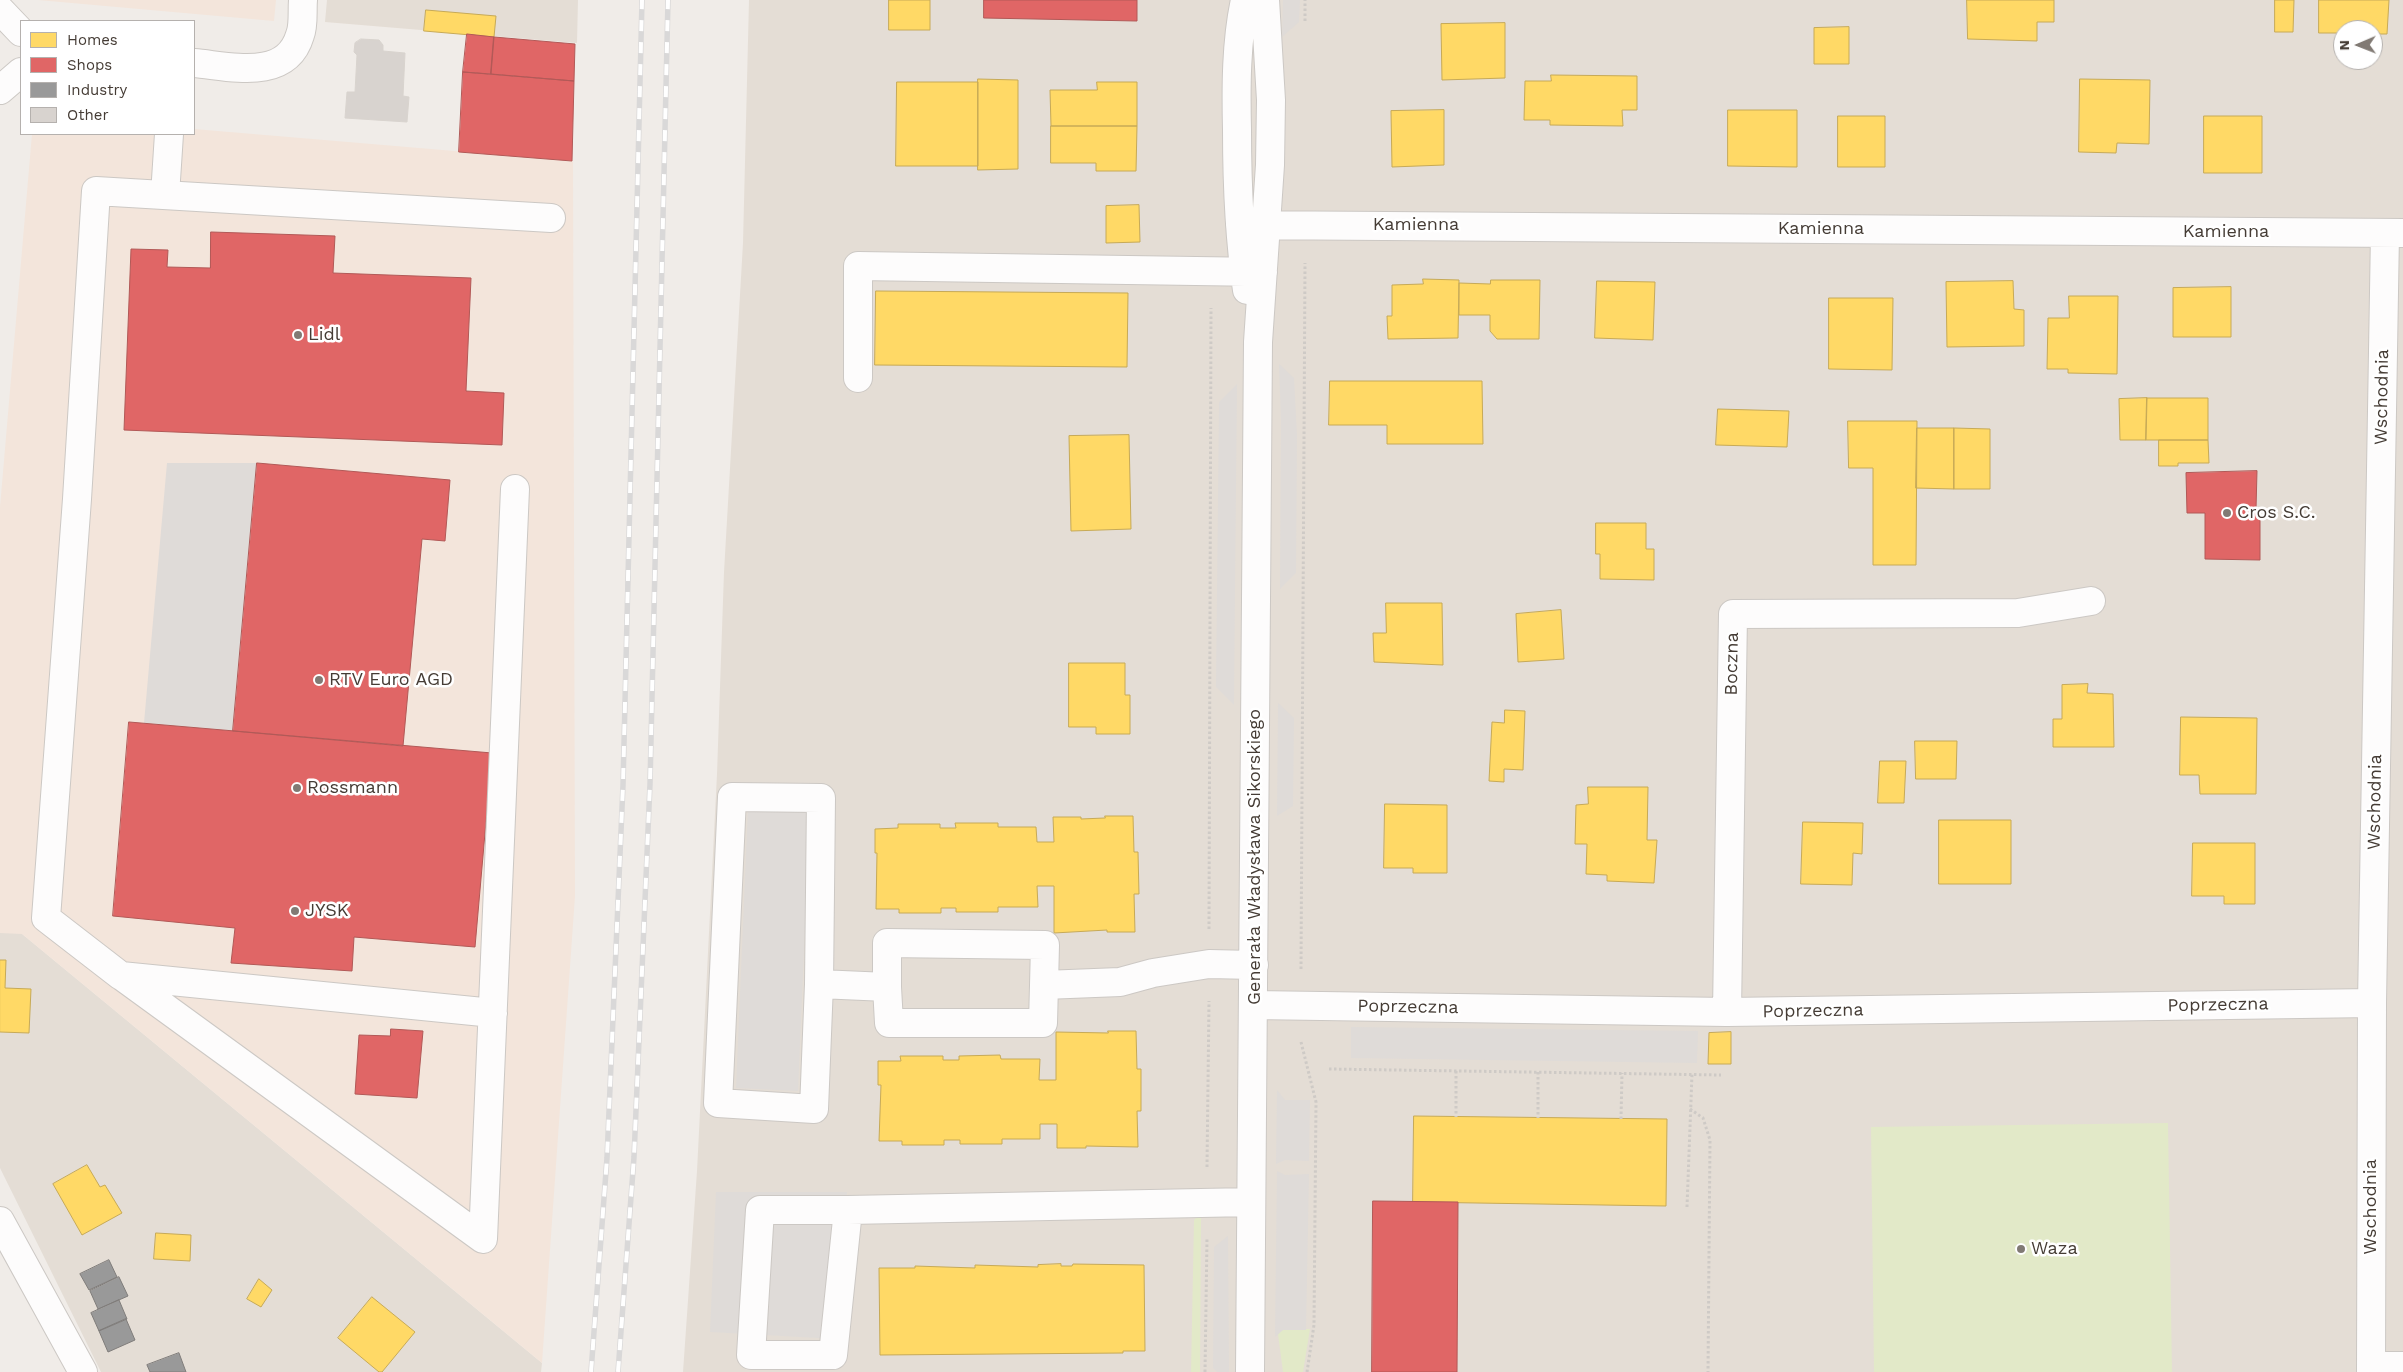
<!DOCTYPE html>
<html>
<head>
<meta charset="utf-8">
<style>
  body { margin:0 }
  #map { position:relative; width:2403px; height:1372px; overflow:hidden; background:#f0ece8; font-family:"Work Sans",sans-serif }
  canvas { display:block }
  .legend { position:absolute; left:20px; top:20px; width:175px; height:115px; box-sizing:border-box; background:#fff; border:1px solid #b5b1ae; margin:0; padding:6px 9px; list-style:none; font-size:15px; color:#453c35 }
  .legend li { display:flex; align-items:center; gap:10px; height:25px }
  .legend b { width:25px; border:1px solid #b5b1ae }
  .north { position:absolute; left:2333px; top:20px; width:50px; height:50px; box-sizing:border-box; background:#fff; border:1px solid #b5b1ae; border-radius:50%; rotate:269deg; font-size:14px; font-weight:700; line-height:20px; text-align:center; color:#453c35 }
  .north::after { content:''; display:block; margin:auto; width:18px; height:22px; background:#817a74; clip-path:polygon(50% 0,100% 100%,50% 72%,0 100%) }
</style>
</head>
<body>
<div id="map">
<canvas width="2403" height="1372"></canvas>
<ul class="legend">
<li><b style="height:14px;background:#ffd966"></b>Homes</li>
<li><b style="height:14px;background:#e06666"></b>Shops</li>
<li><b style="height:14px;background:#999"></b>Industry</li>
<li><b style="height:14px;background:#d8d3cf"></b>Other</li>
</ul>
<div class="north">N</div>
</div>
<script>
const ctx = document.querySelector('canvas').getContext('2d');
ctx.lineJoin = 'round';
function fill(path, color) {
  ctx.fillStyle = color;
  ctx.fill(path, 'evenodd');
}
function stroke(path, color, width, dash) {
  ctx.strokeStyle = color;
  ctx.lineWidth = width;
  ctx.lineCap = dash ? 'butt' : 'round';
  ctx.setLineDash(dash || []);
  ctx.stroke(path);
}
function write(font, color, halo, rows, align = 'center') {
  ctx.font = font + ' "Work Sans",sans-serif';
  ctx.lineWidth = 5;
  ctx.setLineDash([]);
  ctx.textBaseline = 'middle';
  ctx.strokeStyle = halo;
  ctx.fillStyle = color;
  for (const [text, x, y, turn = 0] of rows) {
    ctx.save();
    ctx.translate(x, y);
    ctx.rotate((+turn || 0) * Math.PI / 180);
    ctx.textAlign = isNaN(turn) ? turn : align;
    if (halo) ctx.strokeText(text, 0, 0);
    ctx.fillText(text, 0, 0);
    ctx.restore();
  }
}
fill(new Path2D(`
  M327 0H578L577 43 325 22Z
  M749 0H2403V1372H683L697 1171 717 774 724 572 743 243ZM2343 30H2373V60H2343Z
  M0 933H21L542 1363 541 1372H101L0 1168Z`), '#e4ddd5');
fill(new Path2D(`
  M38 0H276L274 21Z
  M194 129 573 161 575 896 542 1363 22 934 0 933V507L32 134H194Z`), '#f3e5db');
fill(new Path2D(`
  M2168 1123 2172 1372H1874L1871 1127Z
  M1196 1218H1201L1200 1372H1191L1194 1220Z
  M1283 1329H1310L1303 1372H1283L1278 1334Z`), '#e2e9c8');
fill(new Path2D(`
  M1283 0H1300L1299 22 1282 37Z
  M1279 364 1294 378 1297 435 1296 573 1280 589 1281 421Z
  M1237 384 1235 589 1234 705 1216 687 1219 402Z
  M167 463H257L233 731 144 723Z
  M1278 703 1294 718 1293 806 1277 816Z
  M748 807 810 809 798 1091 736 1088Z
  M1351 1027 1698 1031 1697 1063 1351 1058Z
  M1277 1090 1285 1100H1310L1309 1161 1285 1160 1276 1164Z
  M1277 1171 1285 1175 1309 1174 1306 1330H1283L1275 1337Z
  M716 1192H847L836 1339 710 1332Z
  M1228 1236 1229 1372H1217L1213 1368 1214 1247Z`), '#dfdbd8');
const homes = new Path2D(`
  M889 0H930V30H889Z
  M1967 0H2054V22H2037V41L1968 39Z
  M2275 0H2294L2293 32H2275Z
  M2319 0H2389L2387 34H2373V30H2343V33H2319Z
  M426 10 496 16 494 37 424 31Z
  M1505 23V78L1442 80 1441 24Z
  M1849 27V64H1814V28Z
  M1551 75 1637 76V110H1622L1623 126 1550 125V120H1524L1525 81H1551Z
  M978 79 1018 80V169L978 170Z
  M2080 79 2150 80 2149 144 2117 143 2116 153 2079 152Z
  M897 82H978V166H896Z
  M1097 82H1137V126H1051L1050 90H1097Z
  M1444 110V165L1392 167 1391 111Z
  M1728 110H1797V167L1728 166Z
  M1838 116H1885V167H1838Z
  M2204 116H2262V173H2204Z
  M1051 126H1137L1136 171H1096V163H1051Z
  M1139 205 1140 242 1106 243V206Z
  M1423 279 1459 280 1458 338 1388 339 1387 316H1392V285L1423 284Z
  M1491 280H1540L1539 339H1497L1490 331V315H1459V283L1490 284Z
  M1597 281 1655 282 1653 340 1595 338Z
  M2013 281 2014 309 2024 310V346L1947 347 1946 282Z
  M2231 287V337H2173V288Z
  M876 291 1128 293 1127 367 875 365Z
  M2069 296H2118L2117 374 2068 373V369H2047L2048 318H2069Z
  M1829 298H1893L1892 370 1829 369Z
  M1330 381H1482L1483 444H1387V425H1329Z
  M2147 398H2208V440H2146Z
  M2147 398 2146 440H2120L2119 399Z
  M1718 409 1789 411 1787 447 1716 445Z
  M1848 421H1917L1916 565H1873V468H1849Z
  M1917 428H1954V489L1916 488Z
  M1954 428 1990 429V489H1954Z
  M1129 435 1131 529 1071 531 1069 436Z
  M2159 440H2208L2209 463H2178V466H2159Z
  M1596 523H1646V549H1654V580L1600 579V554H1596Z
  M1386 603H1442L1443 665 1374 662 1373 633H1386Z
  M1561 610 1564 659 1518 662 1516 614Z
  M1069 663H1125V695H1130V734H1096V727H1069Z
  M2088 684 2087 693 2113 694 2114 747H2053V719H2062V685Z
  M1505 710 1525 711 1523 770 1504 769V782L1489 781 1492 722 1504 723Z
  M2181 717 2257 718 2256 794H2200L2199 775H2180Z
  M1915 741H1957L1956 779H1916Z
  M1880 761H1906L1904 803H1878Z
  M1588 787H1648L1647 840H1657L1654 883 1607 881V875L1586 874 1587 844H1575L1576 805 1588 804Z
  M1385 804 1447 805V873H1413V868H1384Z
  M1105 816H1133L1134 852H1138L1139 894H1134L1135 932H1107V930L1054 933V886H1037L1038 907H998V912H956V908H941V913H899V909H876L877 853H875V829L898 828V824H940V828H956L955 823H998V827H1036L1037 842H1054L1053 817H1081V819L1105 818Z
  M1939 820H2011V884H1939Z
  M1803 822 1863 823 1862 854 1853 853 1852 885 1801 884Z
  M2193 843H2255V904H2224V896H2192Z
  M0 960H6L5 988 31 989 29 1033 0 1032Z
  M1108 1031H1136L1137 1069H1141V1111H1137L1138 1147 1086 1146V1148H1057V1124H1040V1139H1002V1144H960V1140H944V1145H902V1141H879L881 1085H878V1061H901L900 1056H943V1060H959V1056L1000 1055 1001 1059H1040L1039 1080H1056V1032L1108 1033Z
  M1731 1032V1064H1708L1709 1033Z
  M1414 1116 1667 1119 1666 1206 1413 1202Z
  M87 1165 100 1187 105 1185 122 1213 82 1235 53 1184Z
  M156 1233 191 1235 190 1261 154 1259Z
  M1061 1264V1266H1072L1073 1264 1144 1265 1145 1351H1123V1353L880 1355 879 1268H915V1266L975 1268V1265L1038 1267V1265Z
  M259 1279 272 1290 261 1307 247 1299Z
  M372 1297 415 1332 382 1372H379L338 1338Z`);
fill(homes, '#ffd966');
stroke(homes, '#c7aa57', 1);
const shops = new Path2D(`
  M984 0H1137V21L984 18Z
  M467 34 494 37 491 74 463 72Z
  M494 37 575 44 574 81 491 74Z
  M463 72 574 81 572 161 459 152Z
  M211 232 335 236 333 273 471 278 466 391 504 393 502 445 124 430 131 249 168 250 167 267 210 268Z
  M257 463 450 480 445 541 422 539 403 746 233 731Z
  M2257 471 2256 509H2260V560L2205 559V513H2187L2186 473Z
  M129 722 492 753 475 947 354 937 352 971 231 963 235 928 113 916Z
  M391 1029 423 1031 417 1098 355 1094 359 1035 390 1036Z
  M1373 1201 1458 1202 1457 1372H1372Z`);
fill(shops, '#e06666');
stroke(shops, '#b25957', 1);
const industry = new Path2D(`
  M109 1260 117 1277 89 1290 80 1274Z
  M119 1277 128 1296 98 1309 90 1291Z
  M119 1300 127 1319 99 1331 91 1313Z
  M126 1319 135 1340 108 1352 99 1331Z
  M179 1353 186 1372H150L147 1365Z`);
fill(industry, '#999');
stroke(industry, '#807d7b', 1);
const building = new Path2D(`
  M361 39 379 40 383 45V51L405 53 403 96 409 97 407 122 345 118 347 92H355L357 55 354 52 355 43Z`);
fill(building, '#d8d3cf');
stroke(building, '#d8d3ce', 1);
const minor = new Path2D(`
  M1245 0C1236 42 1236 87 1237 130 1237 184 1239 236 1247 290
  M0 10 21 32
  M194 63C230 66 286 82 300 35 304 25 302 11 303 0
  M0 90 21 72
  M165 195 169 134
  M1240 225 2403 233
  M858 378V266L1263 272
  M123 977 483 1239 515 489
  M819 984 821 798 732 797 718 1103 814 1109 819 984 887 987 889 1023H1043L1044 985 1120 982 1153 973 1209 964 1254 965
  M887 987V943L1045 945 1044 985
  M1254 1005 1727 1012 2372 1003
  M1727 1012 1733 614 2018 613 2091 601
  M493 1013 121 976 46 918 77 499 96 191 551 218
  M760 1210H848L833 1355H751Z
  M848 1210 1251 1202
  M0 1221 83 1372
  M2371 1366H2403
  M1250 1372 1258 342 1270 165 1271 100 1265 0
  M2371 1372 2372 1003 2385 233`);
stroke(minor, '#ccc8c4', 30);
stroke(new Path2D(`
  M1305 21V0
  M1209 929 1211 308
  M1301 969 1305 263
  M1301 1042 1316 1102 1314 1325 1307 1372
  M1329 1069 1721 1075
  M1456 1071V1117
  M1538 1072V1118
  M1690 1109 1703 1118 1710 1140 1708 1372
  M1621 1119 1622 1073
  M1207 1167 1209 1001
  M1687 1207 1692 1074
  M1205 1372 1207 1238`), '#cecac6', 3, [2.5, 2.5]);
stroke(minor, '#fdfcfc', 28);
const rail = new Path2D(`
  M591 1372 607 1158 623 785 642 0
  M618 1372 634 1157 650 784 668 0`);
stroke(rail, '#d9d8d8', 5.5);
stroke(rail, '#fff', 4, [11]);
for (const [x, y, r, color] of [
  [298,335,5,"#817a74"],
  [2227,513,5,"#817a74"],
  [319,680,5,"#817a74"],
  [297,788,5,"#817a74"],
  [295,911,5,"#817a74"],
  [2021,1249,5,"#817a74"]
]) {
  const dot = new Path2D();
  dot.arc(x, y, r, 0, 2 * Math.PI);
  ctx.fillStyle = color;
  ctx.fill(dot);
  stroke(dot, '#fff', 2);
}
write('18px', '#453c35', '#fff', [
  ["Kamienna",1416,225],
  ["Kamienna",1821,229],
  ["Kamienna",2226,232],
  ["Wschodnia",2382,397,-89],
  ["Boczna",1732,664,-89],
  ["Wschodnia",2375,802,-89],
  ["Generała Władysława Sikorskiego",1255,857,-90],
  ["Poprzeczna",2218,1005,-1],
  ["Poprzeczna",1408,1007,1],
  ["Poprzeczna",1813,1011,-1],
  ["Wschodnia",2371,1207,-90]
]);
write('18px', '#453c35', '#fff', [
  ["Lidl",308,335],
  ["Cros S.C.",2237,513],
  ["RTV Euro AGD",329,680],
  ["Rossmann",307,788],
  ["JYSK",305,911],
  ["Waza",2031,1249]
], 'left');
</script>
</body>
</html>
